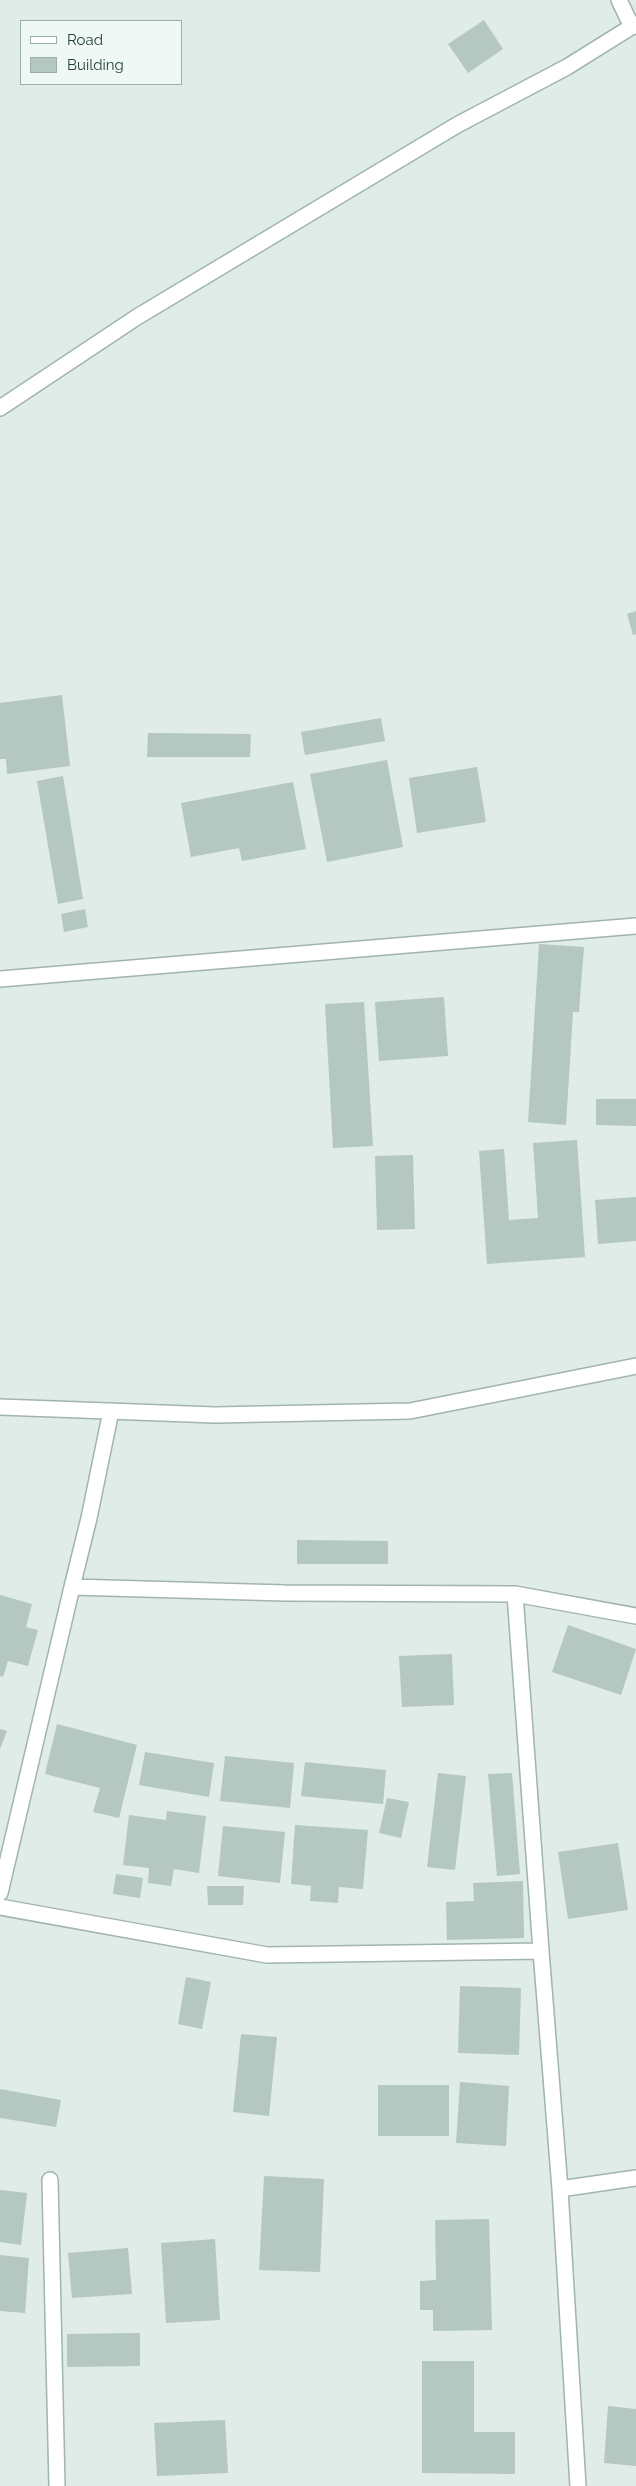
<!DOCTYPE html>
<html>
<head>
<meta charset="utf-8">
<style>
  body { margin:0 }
  #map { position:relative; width:636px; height:2486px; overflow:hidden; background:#dfece7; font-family:Raleway,sans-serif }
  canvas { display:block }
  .legend { position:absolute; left:20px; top:20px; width:162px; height:65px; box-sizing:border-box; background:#f0f8f5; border:1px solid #9caea9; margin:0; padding:6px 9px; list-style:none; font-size:15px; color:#1e3e38 }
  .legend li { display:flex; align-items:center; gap:10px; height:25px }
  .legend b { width:25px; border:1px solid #9caea9 }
</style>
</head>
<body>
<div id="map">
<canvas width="636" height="2486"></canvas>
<ul class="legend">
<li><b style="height:6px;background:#fff"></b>Road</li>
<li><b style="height:14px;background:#b4c7c0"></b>Building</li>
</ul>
</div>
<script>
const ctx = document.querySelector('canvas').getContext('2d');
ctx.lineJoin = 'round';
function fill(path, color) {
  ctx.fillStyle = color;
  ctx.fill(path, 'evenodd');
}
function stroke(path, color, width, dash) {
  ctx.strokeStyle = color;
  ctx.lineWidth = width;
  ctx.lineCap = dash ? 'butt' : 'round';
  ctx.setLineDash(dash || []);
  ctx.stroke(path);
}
fill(new Path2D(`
  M484 20 503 49 468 73 448 44Z
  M636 611V634L633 635 627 614Z
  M62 695 70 766 7 774 6 759H0V703Z
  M381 718 385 741 305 755 301 732Z
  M148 733 251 734 250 757H147Z
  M387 760 403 847 327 862 310 774Z
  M477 767 486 822 417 833 409 778Z
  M63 776 83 899 58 904 37 781Z
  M293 782 306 849 242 861 239 848 191 857 181 803Z
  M85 909 88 927 64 932 61 914Z
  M539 944 584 947 579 1012H573L566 1125 528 1122Z
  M444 997 448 1056 379 1061 375 1002Z
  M364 1002 373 1146 333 1148 325 1004Z
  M596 1099H636V1126L596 1125Z
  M577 1140 585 1257 487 1264 479 1151 504 1149 509 1220 538 1218 533 1143Z
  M413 1155 415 1229 377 1230 375 1156Z
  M636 1197V1241L598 1244 595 1200Z
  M297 1540 388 1541V1564H297Z
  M0 1595 32 1604 26 1627 38 1630 28 1666 8 1661 3 1677 0 1676Z
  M568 1625 636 1649 621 1695 552 1672Z
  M452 1654 454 1705 402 1707 399 1656Z
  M57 1724 137 1745 119 1818 93 1812 100 1788 45 1774Z
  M0 1729 7 1731 0 1749Z
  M145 1752 214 1763 209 1797 139 1785Z
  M225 1756 294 1763 290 1808 220 1801Z
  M305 1762 386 1770 383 1804 301 1796Z
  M438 1773 466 1776 455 1870 427 1867Z
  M512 1773 520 1874 497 1876 488 1774Z
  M387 1798 409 1802 401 1838 379 1833Z
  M167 1811 206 1816 199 1873 174 1869 171 1886 148 1883 149 1868 123 1865 129 1815 166 1820Z
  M295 1825 368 1830 363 1889 339 1887 338 1903 310 1901 311 1886 291 1884Z
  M223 1826 285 1832 280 1883 218 1876Z
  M618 1843 628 1910 568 1919 558 1852Z
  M116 1874 143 1878 140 1898 113 1894Z
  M523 1881 524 1938 447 1940 446 1902 474 1901 473 1883Z
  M207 1886H244L243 1905H208Z
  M186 1977 211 1982 202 2029 178 2024Z
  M460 1986 521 1988 519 2055 458 2053Z
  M241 2034 277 2037 269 2116 233 2112Z
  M460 2082 509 2086 506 2146 456 2143Z
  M378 2085H449V2136H378Z
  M0 2089 61 2100 56 2127 0 2118Z
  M264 2176 324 2179 320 2272 259 2270Z
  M0 2190 27 2193 21 2245 0 2242Z
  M489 2219 492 2330 433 2331V2310H420V2281L436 2280 435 2220Z
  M215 2239 220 2320 166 2323 161 2243Z
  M128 2248 132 2294 72 2298 68 2253Z
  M0 2255 29 2258 25 2313 0 2311Z
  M140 2333V2366L67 2367V2334Z
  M422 2361H474V2432H515V2474L422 2473Z
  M608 2406 636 2409V2466L604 2463Z
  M225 2420 228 2473 157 2476 154 2423Z`), '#b4c7c0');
const minor = new Path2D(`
  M619 0 632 27
  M0 408 137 317 457 125 567 67 636 24
  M0 979 636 926
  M0 1407 215 1415 410 1411 636 1366
  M111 1411 89 1518 72 1587 285 1593 515 1594 636 1616
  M0 1893 72 1587
  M0 1907 267 1955 541 1951 515 1594
  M541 1951 560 2189 578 2486
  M50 2180 57 2486
  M560 2189 636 2178`);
stroke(minor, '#a1b4af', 18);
stroke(minor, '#fff', 15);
</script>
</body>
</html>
